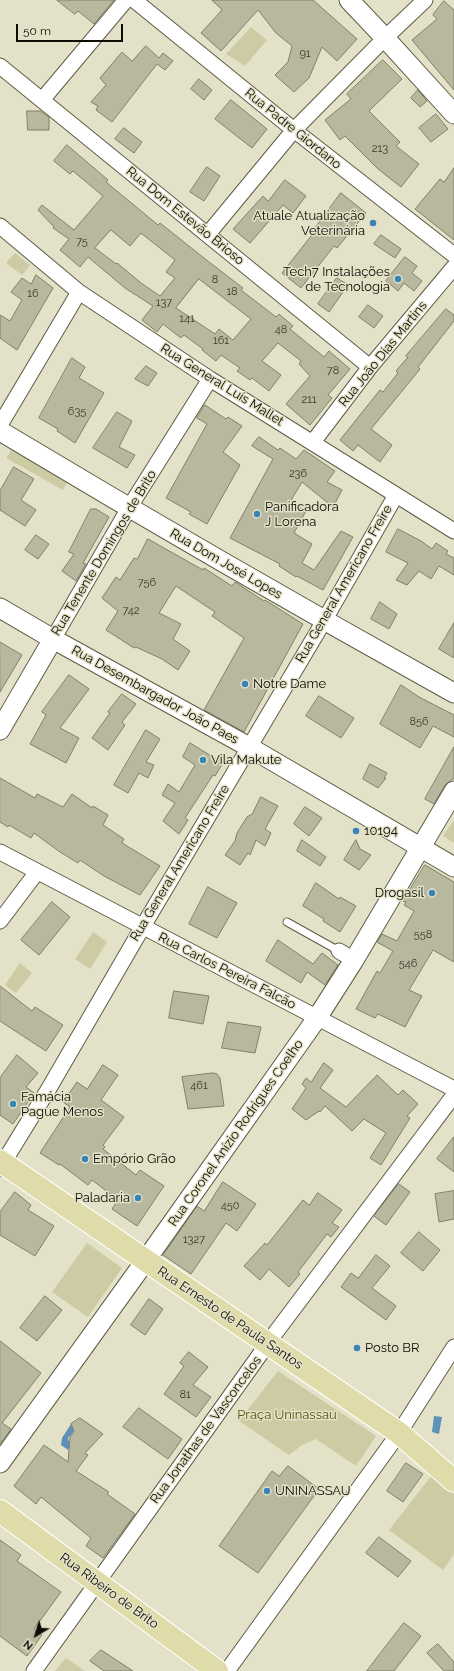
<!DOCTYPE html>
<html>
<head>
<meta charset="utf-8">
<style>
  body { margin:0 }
  #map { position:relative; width:454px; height:1671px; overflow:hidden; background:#e3e2c8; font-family:Raleway,sans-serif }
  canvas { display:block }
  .north { position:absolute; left:16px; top:1615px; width:40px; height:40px; -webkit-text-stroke:3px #e3e2c8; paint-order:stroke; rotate:218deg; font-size:11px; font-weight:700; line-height:16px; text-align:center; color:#0d0c05 }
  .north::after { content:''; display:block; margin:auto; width:14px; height:18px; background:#0d0c05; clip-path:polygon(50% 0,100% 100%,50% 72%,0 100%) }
  .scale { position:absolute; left:16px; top:24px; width:107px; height:18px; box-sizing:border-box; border:2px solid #0d0c05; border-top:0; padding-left:5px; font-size:12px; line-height:14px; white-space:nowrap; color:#0d0c05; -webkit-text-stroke:3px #e3e2c8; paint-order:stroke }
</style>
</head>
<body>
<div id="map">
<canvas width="454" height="1671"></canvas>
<div class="north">N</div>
<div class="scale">50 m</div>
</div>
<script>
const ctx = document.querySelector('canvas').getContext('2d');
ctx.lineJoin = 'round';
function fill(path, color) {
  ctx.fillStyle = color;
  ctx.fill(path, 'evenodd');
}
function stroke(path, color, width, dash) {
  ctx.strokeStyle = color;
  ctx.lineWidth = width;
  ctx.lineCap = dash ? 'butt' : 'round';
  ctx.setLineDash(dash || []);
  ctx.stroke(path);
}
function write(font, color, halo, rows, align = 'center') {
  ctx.font = font + ' Raleway,sans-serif';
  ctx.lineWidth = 3;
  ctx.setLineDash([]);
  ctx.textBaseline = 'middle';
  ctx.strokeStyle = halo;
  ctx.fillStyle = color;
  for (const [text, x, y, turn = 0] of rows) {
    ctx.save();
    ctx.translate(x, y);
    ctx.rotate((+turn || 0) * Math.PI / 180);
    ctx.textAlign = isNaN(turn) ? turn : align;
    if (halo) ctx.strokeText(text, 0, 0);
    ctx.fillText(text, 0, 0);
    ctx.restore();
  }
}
fill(new Path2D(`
  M251 27 267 40 245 66 226 54Z
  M15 253 30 265 22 275 6 263Z
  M12 449 68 481 63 490 6 458Z
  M454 820V843L443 836Z
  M93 932 107 942 90 969 75 959Z
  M20 963 32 973 16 993 5 985Z
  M87 1243 122 1268 88 1317 52 1292Z
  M278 1371 376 1436 356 1466 316 1439 302 1445 289 1455 239 1421Z
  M432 1475 454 1490V1554L443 1570 389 1530Z
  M66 1658 85 1671H55Z`), '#cdcba4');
fill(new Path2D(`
  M434 1416 442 1417 439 1434 432 1432Z
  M71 1424 74 1431 68 1438 70 1446 68 1450 61 1445 62 1438Z`), '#5d91b7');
const building = new Path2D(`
  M57 0H114L94 24 78 11 75 14Z
  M212 0H313L357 39 337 61 322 47 309 78 294 92 275 75 288 62 292 46 276 33 258 10 221 51 201 33 222 10Z
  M444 1 454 10V90L412 40 437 19 433 15Z
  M146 46 159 58 163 53 173 61 165 70 157 64 112 122 96 110 98 106 91 102 106 85 100 78 122 52 132 61Z
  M383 60 402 79 369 111 400 142 396 146 419 164 401 187 378 169 345 136 340 140 325 120 351 99 347 94Z
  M199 79 212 90 204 100 191 89Z
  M418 90 427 101 420 107 411 98Z
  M231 100 267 129 252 148 215 119Z
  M27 111H40L49 117V130H28Z
  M436 114 448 129 431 142 419 128Z
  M124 128 142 142 134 153 115 139Z
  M67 145 108 180 106 182 158 225 160 223 209 262 243 288 241 290 276 317 279 314 293 326 290 329 324 357 329 351 350 369 328 395 332 398 310 425 286 404 310 376 299 364 301 361 278 343 262 361 281 375 269 391 252 378 250 380 237 371 240 368 221 355 216 361 202 350 203 349 184 335 181 338 163 324 157 332 142 320 153 306 125 288 88 257 80 267 60 250 69 239 53 228 54 227 38 210 42 205 74 230 103 196 73 171 70 174 54 161ZM111 230 130 246 141 233 175 260 166 272 175 278 160 296 141 283 117 263 116 264 95 248ZM199 279 251 319 233 340 219 329 215 334 176 308Z
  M207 167 220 176 204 201 190 192Z
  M454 168V240L415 209 440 179 444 182Z
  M285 180 306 196 293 213 283 205 250 243 233 229 263 196 268 201Z
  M341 193 366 213 337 248 334 246 301 288 282 273 315 231H313Z
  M381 235 401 249 395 258 374 244Z
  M405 257 417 266 412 273 422 281 414 291 404 283 398 291 386 281Z
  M36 275 53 288 17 350 0 338V315L10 321 22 300 11 292 22 278 31 284Z
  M337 278 348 285 329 312 318 304Z
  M368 305 383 316 374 328 359 317Z
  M446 309 454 315V321L418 367 420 369 371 429 392 445 380 462 358 445 353 451 340 440 380 390 383 392 398 373 396 371 408 357 406 356Z
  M72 358 85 367 79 378 104 393 75 443 57 431 58 429 39 418Z
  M146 366 157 373 148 386 135 379Z
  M205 405 226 419 228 417 242 426 223 452 240 465 207 524 189 514 191 512 166 498 207 424 197 418Z
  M117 412 132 421 119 447 135 455 127 468 93 448Z
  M259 437 278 450 280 448 296 459 304 450 335 471 327 482 342 490 333 507 302 482 290 502 306 511 294 533 312 544 302 563 314 570 341 531 353 537 323 590 297 576 296 577 279 566 280 564 230 538 273 459 252 446Z
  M14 467 34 479 21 500 36 510 25 526 0 510V491Z
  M91 509H96L109 517 83 563 86 564 76 581 62 571 74 554 69 552Z
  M398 529 421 541 432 549 436 543 448 551 446 554 454 558V575L439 566 431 579 419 571 407 585 396 580 408 563 386 552Z
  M36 535 49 544 38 559 25 550Z
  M148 539 203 570 204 568 232 586 235 582 264 601 265 600 303 624 244 732 204 710 244 638 212 616 215 612 176 586 159 613 181 624 173 639 190 651 178 670 162 659 136 647 134 648 106 630 118 611 102 598 116 577 120 580 134 558 137 559Z
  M380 602 397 614 389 629 371 619Z
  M454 623V658L439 649Z
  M0 642 22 655 0 692Z
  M69 675 89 689 60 728 79 738 66 763 30 744 46 715 42 712Z
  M401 685 419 697 454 715V737L433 726 420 748 380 724Z
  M122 694 136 704 122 722 125 725 108 750 92 738 110 713 108 712Z
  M319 696 354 718 341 738 306 716Z
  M146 730 160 739 146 762 154 765 148 778 139 773 128 793 114 785Z
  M190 743 223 763 215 776 213 775 185 818 188 820 179 834 163 821 175 803 162 795 168 784 179 792 195 765 183 757Z
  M454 747V778L445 785 434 804 425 799Z
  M370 764 387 773 384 778H386L378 788 363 779Z
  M0 778 35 798 37 794 63 807 72 794 92 808 93 806 108 815 103 825 124 839 122 843 160 866 140 895 104 876 80 860 78 863 60 852 34 833 31 838 9 825 8 827 0 822Z
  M261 797 278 806 265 829 271 833 265 846 256 840 250 855 248 853 240 865 225 855 235 841 237 833 247 817 252 814Z
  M305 807 322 818 309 836 294 824Z
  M302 840 326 857 320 866 297 851Z
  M356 840 360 849 371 855 359 870 344 860Z
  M425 865 454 882V962L433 950 409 990 422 996 405 1027 378 1014 375 1018 356 1009 377 971 380 973 393 951 377 942 382 934 397 941 414 911 404 905 406 902 403 901Z
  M316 883 339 899 340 897 356 906 340 932 323 921 324 919 303 906Z
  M208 887 237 903 217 938 189 924Z
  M52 902 70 917 39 955 21 940Z
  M278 940 313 964 322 953 338 965 325 985 307 972 301 983 266 961Z
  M0 986 32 1011 35 1007 63 1025 46 1051 0 1021Z
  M174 991 209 996 203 1024 169 1018Z
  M228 1022 261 1027 255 1053 222 1048Z
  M17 1055 38 1073 26 1087 34 1093 13 1124 0 1115V1078Z
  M324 1063 333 1070 320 1088 346 1107 377 1075 398 1095 403 1090 418 1104 407 1116 410 1118 381 1165 370 1158 386 1133 364 1119 352 1131 325 1106 320 1112 319 1111 306 1120 292 1109 306 1088 302 1084 306 1078 311 1082Z
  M103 1065 118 1075 101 1100 124 1117 103 1145 105 1147 103 1149 136 1175 140 1170 164 1186 137 1226 112 1209 118 1200 92 1180 88 1185 60 1164 59 1165 40 1153 70 1107 63 1102 77 1082 87 1089Z
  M213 1073 217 1074 220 1078 224 1106 188 1109 182 1077Z
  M454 1137V1172L437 1159Z
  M223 1182 256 1204 237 1231 226 1223 191 1274 163 1255 197 1206 204 1211Z
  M399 1184 410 1192 386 1225 374 1216Z
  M454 1191V1219L439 1222 435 1194Z
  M15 1192 31 1205 28 1210 54 1226 35 1256 0 1235V1212Z
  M318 1193 342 1210 332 1223 339 1227 331 1237 327 1234 298 1272 300 1274 289 1287 269 1269 260 1280 244 1266 265 1243 267 1245 303 1200 309 1205Z
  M419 1232 440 1250 423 1271 401 1253Z
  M376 1255 390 1266 372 1288 396 1306 386 1320 341 1287 351 1273 358 1278Z
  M45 1296 62 1310 37 1341 20 1328Z
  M149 1299 163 1309 145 1335 131 1325Z
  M0 1341 41 1373 2 1423 11 1429 0 1444Z
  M189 1352 208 1367 193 1385 211 1397 196 1417 164 1394 184 1366 180 1363Z
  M139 1408 182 1439 168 1459 123 1427Z
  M80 1418 103 1434 85 1453 88 1455 76 1471 109 1492 107 1494 135 1514 103 1558 86 1546 91 1538 41 1497 36 1504 14 1486 44 1445 68 1462 70 1437 74 1431 71 1424Z
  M406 1463 423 1474 403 1502 387 1491Z
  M288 1466 319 1489 258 1573 219 1546 272 1471 279 1476Z
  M379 1537 411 1561 398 1577 366 1553Z
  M0 1540 21 1555 17 1561 61 1592 34 1629 42 1635 27 1656 0 1636Z
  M404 1623 421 1636 394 1671H367Z
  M438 1644 454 1662V1671H444L427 1653Z
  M101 1650 133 1671H104L90 1661Z`);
fill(building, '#b8b89e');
stroke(building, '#818068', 1);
const service = new Path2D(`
  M287 922 339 951`);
const minor = new Path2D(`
  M134 0 294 130 454 255
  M0 66 370 367
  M42 100 126 0
  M0 226 79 292 210 379 454 531
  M208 234 294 130 385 38 425 0
  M0 425 79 292
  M313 442 370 367 454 267
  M53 639 129 508 210 379
  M0 852 454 1089
  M0 921 37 872
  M339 951 354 960
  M0 1168 48 1090 142 928 324 621 396 495
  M34 1671 276 1332 454 1095
  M227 1671 399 1433 454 1347`);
const tertiary = new Path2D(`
  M349 0 385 38 454 114
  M0 431C150 521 301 608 454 693
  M0 608 53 639 249 747 454 867
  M0 730 53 639
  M0 1463 146 1260 317 1018 354 960 454 791`);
const primary = new Path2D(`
  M0 1161 399 1433 454 1481
  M0 1511 217 1671`);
stroke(service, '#5d5c45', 9);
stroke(minor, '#5d5c45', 17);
stroke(tertiary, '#5d5c45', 21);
stroke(primary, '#fff', 24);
stroke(service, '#fff', 7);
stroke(minor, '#fff', 15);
stroke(tertiary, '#fff', 19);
stroke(primary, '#dfdcaa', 22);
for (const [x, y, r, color] of [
  [373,223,4,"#3983b7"],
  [398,279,4,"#3983b7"],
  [257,514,4,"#3983b7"],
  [245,684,4,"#3983b7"],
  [203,760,4,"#3983b7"],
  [356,831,4,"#3983b7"],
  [432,893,4,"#3983b7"],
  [13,1104,4,"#3983b7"],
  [85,1159,4,"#3983b7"],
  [138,1198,4,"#3983b7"],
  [357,1348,4,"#3983b7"],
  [267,1491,4,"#3983b7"]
]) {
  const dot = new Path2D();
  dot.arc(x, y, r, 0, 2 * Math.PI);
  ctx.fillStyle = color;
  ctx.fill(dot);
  stroke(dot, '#e3e2c8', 1.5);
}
write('11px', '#38372b', null, [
  ["91",305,54],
  ["213",380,149],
  ["75",82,242],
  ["8",215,280],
  ["18",232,292],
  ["16",33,294],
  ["137",164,303],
  ["141",187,319],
  ["48",281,330],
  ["161",221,341],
  ["78",333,371],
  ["211",309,400],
  ["635",77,412],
  ["236",298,474],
  ["756",147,583],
  ["742",131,611],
  ["856",419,722],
  ["558",423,935],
  ["546",408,964],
  ["461",199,1086],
  ["450",230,1206],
  ["1327",194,1240],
  ["81",185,1395]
]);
write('13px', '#0d0c05', '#e3e2c8', [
  ["Rua Padre Giordano",293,129,39],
  ["Rua Dom Estevão Brioso",185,216,39],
  ["Rua João Dias Martins",383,354,-51],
  ["Rua General Luís Mallet",222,385,32],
  ["Rua Tenente Domingos de Brito",104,553,-59],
  ["Rua Dom José Lopes",226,564,30],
  ["Rua General Americano Freire",344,584,-60],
  ["Rua Desembargador João Paes",155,695,29],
  ["Rua General Americano Freire",180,863,-59],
  ["Rua Carlos Pereira Falcão",227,971,27],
  ["Rua Coronel Anízio Rodrigues Coelho",236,1133,-55],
  ["Rua Ernesto de Paula Santos",230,1318,34],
  ["Rua Jonathas de Vasconcelos",206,1430,-54],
  ["Rua Ribeiro de Brito",109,1591,36]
]);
write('13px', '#0d0c05', '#e3e2c8', [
  ["Atuale Atualização",365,216,"right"],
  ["Veterinária",365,231,"right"],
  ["Tech7 Instalações",390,272,"right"],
  ["de Tecnologia",390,287,"right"],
  ["Panificadora",265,507],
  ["J Lorena",265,522],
  ["Notre Dame",253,684],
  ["Vila Makute",211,760],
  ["10194",364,831],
  ["Drogasil",424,893,"right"],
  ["Famácia",21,1097],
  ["Pague Menos",21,1112],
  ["Empório Grão",93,1159],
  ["Paladaria",130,1198,"right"],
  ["Posto BR",365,1348],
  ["UNINASSAU",275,1491]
], 'left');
write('13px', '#5a550c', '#e3e2c8', [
  ["Praça Uninassau",287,1415]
]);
</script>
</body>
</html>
